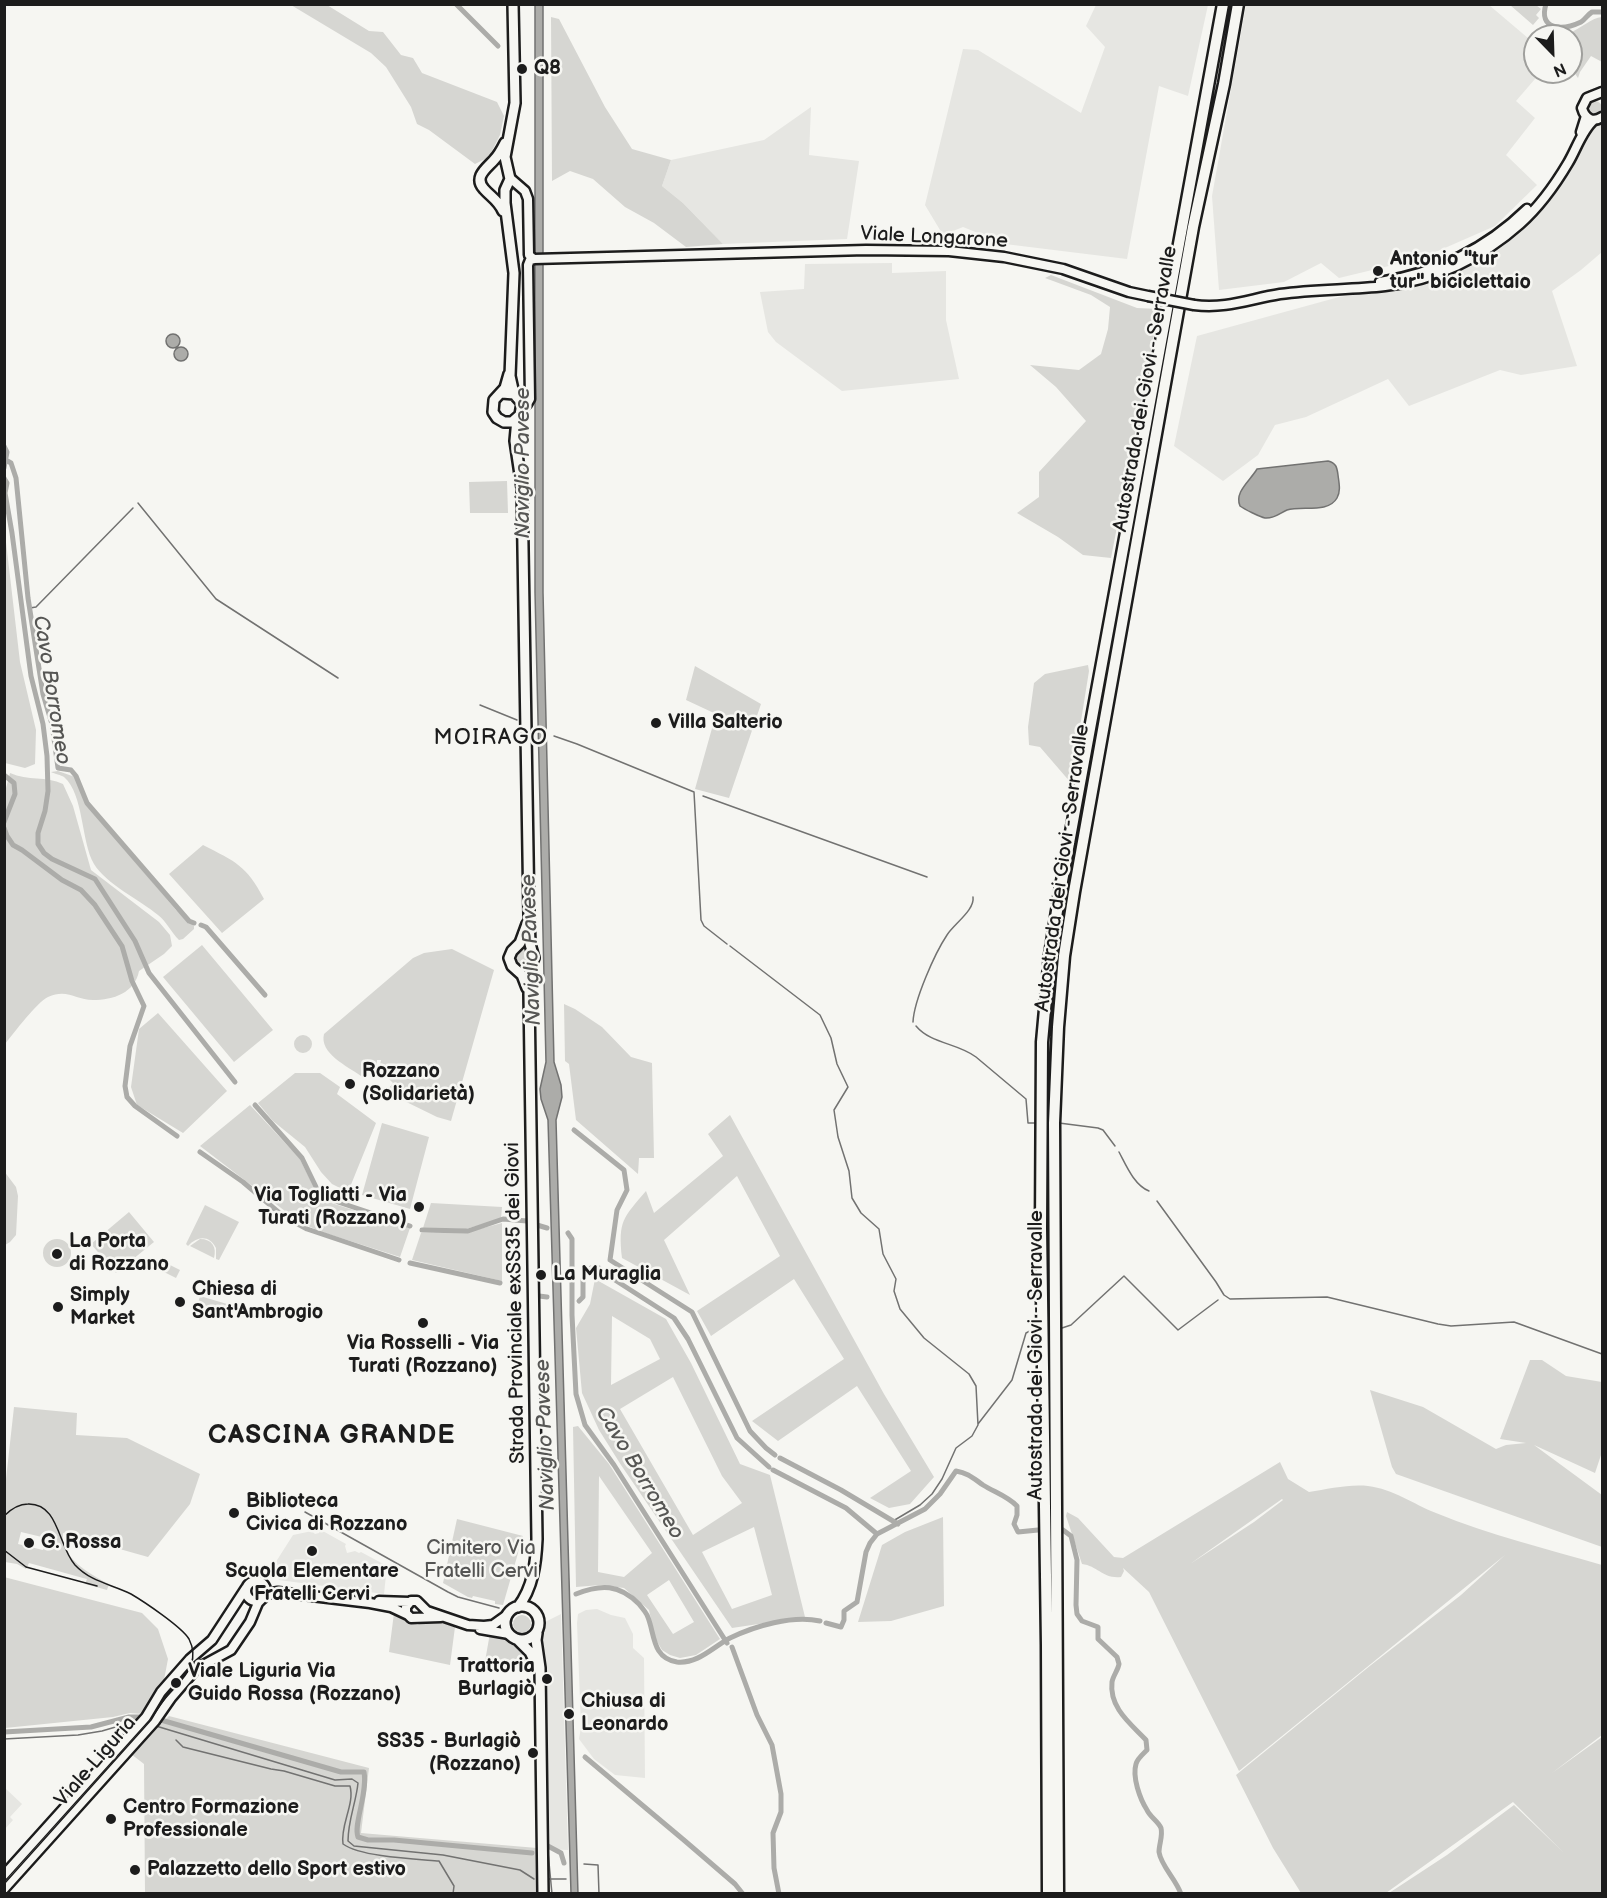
<!DOCTYPE html>
<html>
<head>
<meta charset="utf-8">
<style>
  body { margin:0 }
  #map { position:relative; width:1607px; height:1898px; overflow:hidden; background:#f6f6f2; font-family:"Balsamiq Sans",sans-serif }
  canvas { display:block }
  .frame { position:absolute; inset:0; border:6px solid #1c1c1c; pointer-events:none }
  .north { position:absolute; left:1523px; top:24px; width:60px; height:60px; box-sizing:border-box; background:#f6f6f2; border:2px solid #9f9f9c; border-radius:50%; rotate:157deg; font-size:16px; font-weight:700; line-height:24px; text-align:center; color:#1c1c1c }
  .north::after { content:''; display:block; margin:auto; width:21px; height:27px; background:#1c1c1c; clip-path:polygon(50% 0,100% 100%,50% 72%,0 100%) }
</style>
</head>
<body>
<div id="map">
<canvas width="1607" height="1898"></canvas>
<div class="frame"></div>
<div class="north">N</div>
</div>
<script>
const ctx = document.querySelector('canvas').getContext('2d');
ctx.lineJoin = 'round';
function fill(path, color) {
  ctx.fillStyle = color;
  ctx.fill(path, 'evenodd');
}
function stroke(path, color, width, dash) {
  ctx.strokeStyle = color;
  ctx.lineWidth = width;
  ctx.lineCap = dash ? 'butt' : 'round';
  ctx.setLineDash(dash || []);
  ctx.stroke(path);
}
function write(font, color, halo, rows, align = 'center') {
  ctx.font = font + ' "Balsamiq Sans",sans-serif';
  ctx.lineWidth = 5;
  ctx.setLineDash([]);
  ctx.textBaseline = 'middle';
  ctx.strokeStyle = halo;
  ctx.fillStyle = color;
  for (const [text, x, y, turn = 0] of rows) {
    ctx.save();
    ctx.translate(x, y);
    ctx.rotate((+turn || 0) * Math.PI / 180);
    ctx.textAlign = isNaN(turn) ? turn : align;
    if (halo) ctx.strokeText(text, 0, 0);
    ctx.fillText(text, 0, 0);
    ctx.restore();
  }
}
fill(new Path2D(`
  M1096 5H1208L1188 96 1159 86 1127 259 1005 244 963 227 943 235 925 205 963 49 978 50 1081 113 1105 47 1086 26Z
  M1246 5H1489L1535 44V72H1541L1516 101 1535 118 1506 155 1537 185 1495 226 1422 258 1339 278 1321 263 1284 282 1219 290 1212 196Z
  M811 107 809 155 859 161 847 239 723 244 683 203 662 186 671 160 764 140Z
  M1602 122V252L1581 270 1552 291 1577 366 1521 375 1500 370 1409 406 1388 379 1306 417 1275 425 1258 455 1223 481 1174 446 1197 336 1339 297 1393 289 1445 274 1545 200 1576 160 1594 124Z
  M892 263V273L946 271V320L959 379 842 391 776 342 768 332 760 292 804 289 805 264Z
  M321 1530 346 1544 345 1546 347 1553 355 1551 359 1553 361 1552 387 1566 384 1594 279 1580 272 1568 293 1535 312 1531 315 1534 319 1533Z
  M597 1609 611 1615 625 1618 633 1634V1648L644 1658 645 1778 615 1775 594 1759 579 1739 581 1727 577 1623 578 1614 586 1610Z
  M561 1614 568 1850 545 1849 538 1635 541 1624Z
  M5 1788 22 1804 10 1817 13 1820 5 1829Z`), '#e6e6e2');
fill(new Path2D(`
  M291 5H327L369 31 383 32 401 55 413 58 422 73 497 102 504 116 500 135 489 157 475 164 429 130 417 124 411 107 386 67 371 53Z
  M1510 5H1536L1541 9 1536 15 1539 18 1533 25Z
  M551 17 559 19 605 107 632 149 671 160 662 186 683 203 723 244 686 247 654 223 625 207 593 179 570 171 552 181Z
  M1602 17V62L1591 56 1580 72 1578 78 1571 68V36H1561L1566 31 1569 33C1580 29 1591 18 1602 17Z
  M1588 108a7 7 0 1 1 14 0a7 7 0 1 1-14 0Z
  M1051 275 1137 308 1159 309 1111 558 1083 555 1058 537 1017 513 1039 497V472L1086 421 1056 387 1030 365 1079 370 1101 354 1108 329 1110 307 1091 295 1045 278Z
  M507 481 508 513H470L469 482Z
  M4 525 20 662 36 730 35 764 25 768 5 763Z
  M1088 665 1089 671 1071 783 1040 747 1029 745 1028 727 1034 683 1045 674Z
  M695 666 761 704 729 798 695 789 716 714 686 700Z
  M58 771 75 777 86 803 95 814 176 910 194 926V929L183 939 179 940C171 932 167 922 158 915 140 900 106 884 94 864 81 842 84 794 64 777 61 775 55 774 51 772Z
  M10 773C28 781 46 776 63 784L73 806 91 870 159 922 170 935 172 946 164 954 139 971C135 993 113 1000 93 1000 76 1000 67 988 48 997 37 1002 14 1033 5 1044L4 788H6Z
  M203 845C236 862 246 865 264 899L222 933 169 874Z
  M202 945 273 1030 234 1062 163 977Z
  M452 949 494 970 451 1121 437 1117 386 1092 393 1083 379 1069 381 1060H377V1065L370 1073 367 1071 361 1076C347 1066 319 1053 324 1034L413 958 424 953Z
  M514 958a8 8 0 1 1 16 0a8 8 0 1 1-16 0Z
  M564 1004 575 1009 602 1027 631 1057 652 1063 654 1158H639L638 1174 576 1120 569 1064 565 1061Z
  M158 1013 227 1091 183 1133 137 1105 131 1087 139 1029Z
  M294 1044a9 9 0 1 1 18 0a9 9 0 1 1-18 0Z
  M295 1073H320L340 1087 337 1094 376 1123 348 1192 332 1184 321 1172 305 1147 273 1121 258 1103Z
  M250 1105 300 1159 316 1192 325 1201 410 1228 400 1257 319 1231 298 1221 200 1146Z
  M730 1115 884 1394 934 1477 910 1504 889 1508 870 1498 911 1471 857 1386 778 1441 752 1421 844 1359 794 1279 711 1336 697 1311 780 1256 737 1176 664 1240 690 1295 622 1258C618 1221 623 1218 646 1191L654 1213 723 1156 708 1134Z
  M382 1123 429 1137 410 1209 362 1195Z
  M4 1171 16 1187 18 1196 16 1235 10 1242 5 1245Z
  M431 1203 502 1207 501 1219 466 1229 423 1228Z
  M205 1205 239 1222 219 1260 216 1259V1248C210 1236 198 1235 188 1246L186 1244Z
  M129 1212 154 1242 116 1273 91 1244Z
  M502 1223V1281L412 1260 421 1233 468 1232Z
  M200 1239C212 1239 217 1247 214 1258L190 1246Z
  M43 1253a14 14 0 1 1 28 0a14 14 0 1 1-28 0Z
  M164 1262 180 1270 176 1278 160 1270Z
  M595 1279 666 1319 691 1363 740 1464 770 1475 805 1617 732 1628 621 1465 599 1430 582 1393 576 1328 590 1304ZM612 1316 650 1339 660 1359 611 1385ZM673 1377 722 1476 742 1503 693 1535 620 1409ZM754 1527 772 1595 732 1609 702 1552Z
  M200 1296 227 1304 223 1318 196 1310Z
  M1530 1360H1542L1566 1376 1602 1382V1452L1595 1473 1534 1445 1602 1495V1547L1396 1474 1392 1467 1370 1390 1423 1407 1496 1449 1506 1445 1526 1443 1500 1439Z
  M14 1407 77 1413 76 1435 127 1438 200 1474 190 1504 148 1557 63 1533C59 1557 91 1575 109 1584L107 1590 85 1584 87 1579 83 1578 29 1563 26 1569 17 1564 5 1562V1488ZM21 1532 46 1538 43 1550 18 1544Z
  M578 1426 609 1464 720 1639 696 1655 680 1658 670 1655 662 1650 655 1638 649 1610 624 1588 601 1585 576 1587 573 1427ZM599 1476 652 1553 624 1577 598 1572ZM669 1580 694 1622 673 1634 647 1595Z
  M1280 1462 1288 1479 1309 1492C1328 1489 1349 1484 1368 1486 1393 1489 1413 1504 1436 1513 1490 1535 1547 1549 1602 1565V1735L1552 1773 1602 1737V1893H1389L1447 1855 1514 1805 1563 1852 1513 1802 1386 1893H1301L1273 1848 1236 1775 1371 1665 1461 1595 1505 1555 1239 1771 1149 1592 1123 1568 1124 1571 1121 1577C1103 1579 1098 1566 1082 1564L1066 1516 1067 1512 1078 1518 1114 1557 1123 1558ZM1283 1500 1254 1522 1190 1564 1282 1499Z
  M943 1517 944 1606 891 1621 858 1622 882 1545 905 1532Z
  M457 1519 523 1536 503 1605 495 1604V1601L473 1596 472 1598 468 1597 443 1583Z
  M4 1577 142 1613 158 1629 168 1659 163 1685 143 1714 130 1713 113 1717 5 1728Z
  M249 1591a7 7 0 1 1 14 0a7 7 0 1 1-14 0Z
  M394 1613 408 1623 418 1625 420 1622 434 1620 455 1627 450 1665 389 1652Z
  M513 1624a9 9 0 1 1 18 0a9 9 0 1 1-18 0Z
  M490 1633 515 1643 530 1654 528 1669 484 1667Z
  M169 1716 369 1768 361 1833 537 1848 538 1893H145L144 1764 131 1754Z`), '#d6d6d2');
const water = new Path2D(`
  M535 5H543V592L554 1062 561 1085 562 1097 556 1120 578 1894 571 1893 548 1120 541 1099 540 1089 546 1062 535 592Z
  M166 341a7 7 0 1 1 14 0a7 7 0 1 1-14 0Z
  M174 354a7 7 0 1 1 14 0a7 7 0 1 1-14 0Z
  M1328 461C1336 463 1337 467 1338 475 1339 483 1341 491 1337 498 1328 514 1301 505 1287 510 1280 513 1274 519 1265 518 1260 517 1244 509 1240 506 1234 492 1250 481 1257 469Z`);
fill(water, '#acaca9');
stroke(water, '#727271', 1.5);
stroke(new Path2D(`
  M138 503 216 599 338 678
  M30 608 36 607 133 508
  M480 705 517 720
  M554 736 577 744 694 792 701 920 704 926 727 944
  M703 796 927 877
  M730 946 820 1015 831 1038 837 1064 848 1087 834 1110 838 1137 849 1171 852 1198 861 1213 879 1229 883 1254 896 1279 894 1291 900 1309 924 1338 969 1374 976 1386 978 1425 972 1436 956 1448 942 1479 932 1494 920 1505 893 1521
  M913 1022C914 1000 935 953 947 935 954 924 975 910 973 897
  M916 1026C931 1044 958 1043 976 1057L1026 1099 1028 1123H1035
  M1059 1123 1098 1128 1103 1130 1115 1146
  M1119 1152C1126 1165 1134 1185 1149 1191
  M1157 1201 1216 1282 1224 1295 1230 1299 1327 1297 1438 1324 1451 1326 1514 1322 1602 1354
  M1062 1328 1071 1325 1124 1276 1178 1330 1218 1300
  M978 1424 1012 1380 1026 1333 1036 1328
  M305 1512 448 1592 458 1597 499 1608
  M156 1726 335 1780 352 1779 358 1783C356 1803 348 1820 348 1841L354 1846 443 1855 520 1870 534 1879
  M4 1739 78 1735 102 1731 136 1721
  M176 1740 183 1747 271 1769 284 1771 335 1786H350C355 1804 340 1825 343 1844 361 1857 415 1859 439 1861L454 1886 453 1894
  M546 1851 548 1852 552 1894
  M584 1864 598 1865 599 1894
  M546 1879H566`), '#727271', 1.5);
stroke(new Path2D(`
  M456 4 498 46
  M1546 4C1538 30 1562 31 1581 22 1585 20 1587 15 1592 12H1602
  M4 446 7 452 4 468
  M4 459 11 463 16 478 28 598 43 694 52 724 58 768 71 770 76 776 87 803 189 921 194 923
  M4 478 7 483 5 493 12 533 31 676 43 724 47 756 48 791 45 811 38 833V844L44 853 52 859 95 879 135 941 149 973 235 1082
  M4 775 14 783 15 794 4 822
  M4 828 7 836 13 845 22 850 62 880 81 890 95 905 122 946 132 981 144 1006 130 1046 125 1086 127 1097 135 1106 177 1136
  M201 925 206 927 265 995
  M255 1105 302 1158 318 1191 332 1200 410 1226
  M574 1130 624 1170 627 1190 617 1210 610 1260 692 1312 750 1431 766 1448 775 1455
  M200 1152 243 1182 283 1216 307 1229 399 1260
  M537 1225 547 1228
  M422 1230 468 1231 503 1219 527 1221
  M568 1233 572 1239V1315L576 1394 585 1425 614 1465 727 1643
  M410 1263 500 1283
  M539 1296 547 1297
  M579 1301 583 1297V1279L591 1268H599L601 1271 674 1318 688 1339 737 1438 769 1467
  M780 1458 841 1490 898 1524
  M773 1470 846 1508 877 1534
  M1063 1530 1071 1536 1077 1560 1076 1605 1077 1614 1082 1621 1098 1627V1639L1117 1657 1119 1664C1118 1670 1113 1676 1112 1682 1109 1708 1131 1724 1146 1740L1147 1750C1143 1754 1137 1759 1136 1764 1132 1777 1140 1799 1147 1810 1150 1817 1158 1821 1161 1828 1163 1836 1159 1844 1159 1852 1161 1866 1176 1879 1181 1894
  M576 1594C601 1584 619 1584 639 1604 642 1608 645 1611 647 1615 655 1632 651 1658 677 1662 698 1664 713 1647 730 1638 755 1626 792 1615 820 1621
  M826 1623 841 1627 844 1620V1611L857 1602 866 1552 870 1543 877 1534 925 1509 940 1494 956 1471C968 1473 973 1478 983 1485 994 1492 1007 1496 1017 1506V1515L1014 1524 1018 1532 1038 1530
  M732 1647 757 1715 772 1745 781 1794V1812L773 1833 774 1868 779 1894
  M161 1720 341 1772H364C368 1793 353 1825 358 1837L368 1840H394L532 1853
  M4 1732 91 1727 129 1717H140
  M585 1757 685 1841 735 1884 743 1894
  M546 1845 561 1853 564 1863`), '#acaca9', 5);
const secondary = new Path2D(`
  M1602 92 1587 98 1582 108C1585 119 1593 123 1602 117
  M1581 132 1586 116
  M510 178 525 191 528 199 529 255 534 259
  M1380 282C1436 273 1486 249 1527 209
  M1194 305C1227 309 1249 299 1280 294 1315 289 1350 290 1385 286 1435 280 1482 258 1520 224 1539 207 1555 185 1568 163 1576 150 1582 130 1594 120
  M523 408 527 404 530 399 528 265 530 260 534 259 866 250 949 251 1004 257 1063 269 1129 292 1148 296
  M246 1591a10 10 0 1 1 20 0a10 10 0 1 1-20 0Z
  M266 1594 278 1592 370 1603 391 1607 408 1615
  M379 1601 409 1602
  M441 1617 411 1618 406 1613V1607L411 1601H417L427 1611 468 1625 484 1626 493 1625 507 1615
  M480 1629 509 1634
  M4 1875 146 1717 161 1692 190 1659 212 1640 246 1588
  M4 1889 155 1721 171 1698 196 1669 231 1650 250 1622 258 1603 262 1599`);
const primary = new Path2D(`
  M513 4 515 103 505 157 510 179 505 190V203L514 273 510 376 514 394
  M503 211C498 200 491 197 484 189 473 177 487 168 494 160 499 155 502 149 505 143
  M502 393 514 394 522 403 520 415 512 422H504L497 418 493 412 494 400 505 388 509 374
  M517 419 515 441 522 488 529 915 530 944 534 958 530 967 529 994 537 1539C536 1563 533 1588 518 1607
  M527 924 520 943 512 951 509 958 512 966 522 975 527 988
  M505 1623a17 17 0 1 1 34 0a17 17 0 1 1-34 0Z
  M537 1633 536 1640 540 1668 543 1894
  M518 1640 530 1652 537 1666`);
const motorway = new Path2D(`
  M1048 1894 1047 1645 1041 1228 1042 1042 1050 955 1060 892 1223 4
  M1058 1894 1054 1123 1058 1027 1064 956 1074 892 1193 227 1224 84 1238 4`);
stroke(secondary, '#1c1c1c', 13);
stroke(primary, '#1c1c1c', 14);
stroke(motorway, '#1c1c1c', 15);
stroke(secondary, '#f6f6f2', 8);
stroke(primary, '#f6f6f2', 9);
stroke(motorway, '#f6f6f2', 10);
stroke(new Path2D(`
  M4 1516C11 1509 18 1504 28 1504 59 1503 58 1546 75 1565 91 1582 111 1584 131 1594 143 1601 182 1627 189 1639 193 1647 194 1657 191 1665 186 1679 172 1689 163 1701 158 1707 155 1714 151 1720L4 1884
  M4 1550 26 1567 97 1586`), '#1c1c1c', 1.5);
const secondaryBridge = new Path2D(`
  M1148 296 1194 305`);
stroke(secondaryBridge, '#1c1c1c', 13, []);
stroke(secondaryBridge, '#f6f6f2', 8);
for (const [x, y, r, color] of [
  [522,69,6,"#1c1c1c"],
  [1378,271,6,"#1c1c1c"],
  [656,723,6,"#1c1c1c"],
  [350,1084,6,"#1c1c1c"],
  [419,1207,6,"#1c1c1c"],
  [57,1254,6,"#1c1c1c"],
  [541,1275,6,"#1c1c1c"],
  [180,1302,6,"#1c1c1c"],
  [58,1307,6,"#1c1c1c"],
  [423,1323,6,"#1c1c1c"],
  [234,1513,6,"#1c1c1c"],
  [29,1543,6,"#1c1c1c"],
  [312,1551,6,"#1c1c1c"],
  [547,1679,6,"#1c1c1c"],
  [176,1683,6,"#1c1c1c"],
  [569,1714,6,"#1c1c1c"],
  [533,1753,6,"#1c1c1c"],
  [111,1819,6,"#1c1c1c"],
  [135,1870,6,"#1c1c1c"]
]) {
  const dot = new Path2D();
  dot.arc(x, y, r, 0, 2 * Math.PI);
  ctx.fillStyle = color;
  ctx.fill(dot);
  stroke(dot, '#f6f6f2', 2);
}
write('bold 20px', '#1c1c1c', '#f6f6f2', [
  ["Q8",534,69],
  ["Antonio \"tur",1390,260],
  ["tur\" biciclettaio",1390,283],
  ["Villa Salterio",668,723],
  ["Rozzano",362,1072],
  ["(Solidarietà)",362,1095],
  ["Via Togliatti - Via",407,1196,"right"],
  ["Turati (Rozzano)",407,1219,"right"],
  ["La Porta",69,1242],
  ["di Rozzano",69,1265],
  ["La Muraglia",553,1275],
  ["Chiesa di",192,1290],
  ["Sant'Ambrogio",192,1313],
  ["Simply",70,1296],
  ["Market",70,1319],
  ["Via Rosselli - Via",423,1344,"center"],
  ["Turati (Rozzano)",423,1367,"center"],
  ["Biblioteca",246,1502],
  ["Civica di Rozzano",246,1525],
  ["G. Rossa",41,1543],
  ["Scuola Elementare",312,1572,"center"],
  ["Fratelli Cervi",312,1595,"center"],
  ["Trattoria",535,1667,"right"],
  ["Burlagiò",535,1690,"right"],
  ["Viale Liguria Via",188,1672],
  ["Guido Rossa (Rozzano)",188,1695],
  ["Chiusa di",581,1702],
  ["Leonardo",581,1725],
  ["SS35 - Burlagiò",521,1742,"right"],
  ["(Rozzano)",521,1765,"right"],
  ["Centro Formazione",123,1808],
  ["Professionale",123,1831],
  ["Palazzetto dello Sport estivo",147,1870]
], 'left');
write('20px', '#1c1c1c', '#f6f6f2', [
  ["Viale Longarone",934,238,3],
  ["Autostrada dei Giovi - Serravalle",1146,389,-80],
  ["Autostrada dei Giovi - Serravalle",1063,868,-82],
  ["Strada Provinciale exSS35 dei Giovi",516,1303,-91],
  ["Autostrada dei Giovi - Serravalle",1037,1355,-90],
  ["Viale Liguria",96,1762,-49]
]);
write('20px', '#545453', '#f6f6f2', [
  ["Cimitero Via",481,1549],
  ["Fratelli Cervi",481,1572]
]);
write('italic 21px', '#565654', '#f6f6f2', [
  ["Naviglio Pavese",524,463,-90],
  ["Cavo Borromeo",51,690,81],
  ["Naviglio Pavese",532,950,-92],
  ["Naviglio Pavese",546,1435,-92],
  ["Cavo Borromeo",639,1473,59]
]);
ctx.letterSpacing = '1.5px';
write('22px', '#1c1c1c', '#f6f6f2', [
  ["MOIRAGO",491,738]
]);
ctx.letterSpacing = '0px';
ctx.letterSpacing = '1.5px';
write('bold 26px', '#1c1c1c', '#f6f6f2', [
  ["CASCINA GRANDE",332,1436]
]);
ctx.letterSpacing = '0px';
</script>
</body>
</html>
